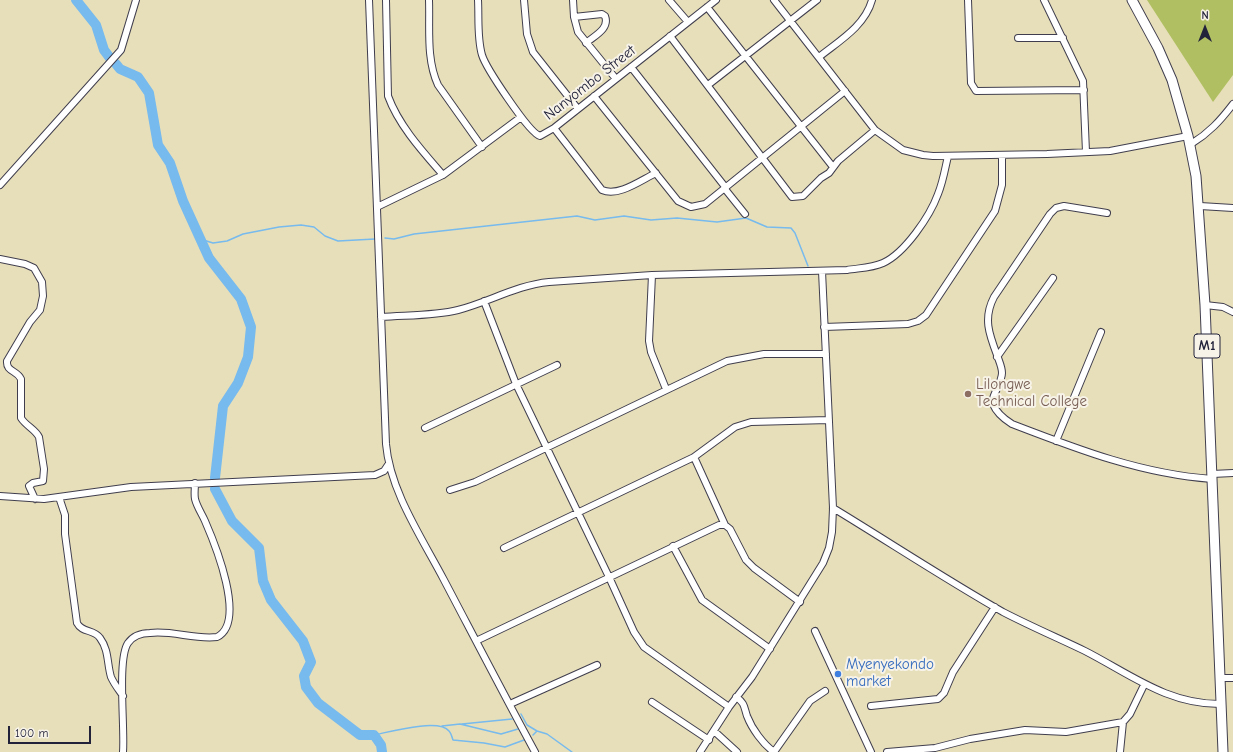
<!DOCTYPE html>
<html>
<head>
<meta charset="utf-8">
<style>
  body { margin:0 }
  #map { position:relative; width:1233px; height:752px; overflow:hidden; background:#e7dfba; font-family:"Comic Neue",sans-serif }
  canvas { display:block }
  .north { position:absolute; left:1185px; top:8px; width:40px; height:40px; -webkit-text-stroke:3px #f7f3e8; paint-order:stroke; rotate:0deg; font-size:11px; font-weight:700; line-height:16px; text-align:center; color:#22223b }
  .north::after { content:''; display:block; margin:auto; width:14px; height:18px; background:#22223b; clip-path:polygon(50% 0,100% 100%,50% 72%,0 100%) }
  .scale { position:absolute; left:8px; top:726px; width:83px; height:18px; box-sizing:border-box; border:2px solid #22223b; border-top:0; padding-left:5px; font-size:12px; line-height:14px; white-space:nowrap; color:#22223b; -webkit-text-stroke:3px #f7f3e8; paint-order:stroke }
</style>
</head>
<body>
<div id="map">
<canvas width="1233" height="752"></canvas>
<div class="north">N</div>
<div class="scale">100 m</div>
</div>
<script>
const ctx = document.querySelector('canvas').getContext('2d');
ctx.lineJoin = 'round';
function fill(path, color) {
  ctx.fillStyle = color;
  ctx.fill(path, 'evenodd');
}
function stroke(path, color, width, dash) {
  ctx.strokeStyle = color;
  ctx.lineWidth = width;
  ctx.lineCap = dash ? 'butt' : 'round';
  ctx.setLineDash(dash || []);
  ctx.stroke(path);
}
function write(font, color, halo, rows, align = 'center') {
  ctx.font = font + ' "Comic Neue",sans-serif';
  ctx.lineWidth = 4;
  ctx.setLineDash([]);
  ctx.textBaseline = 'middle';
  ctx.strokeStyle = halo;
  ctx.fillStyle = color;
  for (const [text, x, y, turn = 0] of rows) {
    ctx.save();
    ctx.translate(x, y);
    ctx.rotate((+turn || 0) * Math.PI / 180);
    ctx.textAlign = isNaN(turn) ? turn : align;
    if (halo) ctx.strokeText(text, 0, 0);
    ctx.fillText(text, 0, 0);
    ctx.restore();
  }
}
fill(new Path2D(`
  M1147 0H1233V75L1213 102Z`), '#b0bf61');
stroke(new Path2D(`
  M385 238 394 239 414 234 577 216 595 220 624 216 651 220 677 218 717 222 746 218 767 227 791 228 795 233 808 266
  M200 239 213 243 227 241 243 234 279 227 301 225 314 227 325 236 338 241 375 239
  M521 714 527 725 537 731
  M462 724 512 719
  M442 726 460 724 501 734 518 729
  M374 735C389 732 439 718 449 731 451 733 452 737 453 740L484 743 505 747 524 740
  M533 735 537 731 547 734 572 752`), '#77baed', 1.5);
stroke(new Path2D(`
  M76 0 96 25 104 50 110 58
  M116 64 120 69 138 77 149 93 158 145 170 163 183 201 209 258 241 299 251 327 248 357 238 383 223 406 215 478
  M215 489 232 521 259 548 263 581 271 600 303 641 311 662 304 676 306 687 318 703 360 735H374L381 745 382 752`), '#77baed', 10);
const minor = new Path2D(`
  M369 0 386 444C390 491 422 538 444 580 474 637 504 695 535 752
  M386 0 388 96C399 126 423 152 443 175
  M429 0C430 28 426 59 438 85L482 147
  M478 0C479 18 477 38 482 55 486 68 529 133 540 136L554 128 716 0
  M524 0 527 34 533 52 578 109
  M573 0 574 17 578 32 616 79
  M669 0 688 22
  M774 0 875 130 903 150 923 155 933 156 1047 154 1110 151 1188 136
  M968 0 971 83 976 91 1084 90
  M1044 0 1083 81 1086 152
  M707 7 833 167
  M574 17 602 14 605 16C610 29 594 36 586 43
  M670 36 792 197 803 196 821 178 829 173 838 161 875 130
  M1018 38H1063
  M819 57C839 41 865 26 872 0
  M631 67 726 188
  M708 85 817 0
  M594 96 678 201 691 207 705 204 845 91
  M554 128 602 190C619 197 641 180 656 173
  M1191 144C1209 133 1220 121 1233 104
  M0 185 121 50 136 0
  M725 189 745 214
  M1200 206 1233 208
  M377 207 443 175 521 117
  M1107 213 1064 206 1056 208 1050 214 994 297C983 318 989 334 997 355 999 361 1002 367 1002 373 1002 383 990 398 993 404 996 412 1004 419 1012 424 1077 449 1141 474 1212 479
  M0 259 25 264 34 268 42 282 43 296 40 310 30 322 7 361C6 372 17 370 21 379V418C26 426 35 429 39 437L44 469 43 481 33 483 29 486 35 499
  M652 275 649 341 651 352 666 389
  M484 301 516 384 609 577 634 632 644 647 729 707
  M1205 305 1223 307 1233 312
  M381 317C406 315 434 316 458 310 489 302 517 285 549 282L652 275 847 270C859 268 872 268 883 263 905 253 930 216 938 194 943 182 945 169 948 156
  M824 327 908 324 918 321 926 315 995 211 1002 185V155
  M997 357 1053 278
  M425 428 557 365
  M1056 441 1101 332
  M694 457 725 525
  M1212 474 1233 473
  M450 490 475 482 727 361 764 354H826
  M0 496 44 499 131 487 375 475 384 471 388 465
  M59 497 65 515V534L77 623C82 633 94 629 100 638 109 650 107 664 111 677 114 684 119 690 123 696
  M833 508C889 542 945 579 1003 612 1030 626 1058 638 1085 651 1130 674 1168 705 1222 704
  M673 546 702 600 770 649
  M504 548 694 457 735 427 751 422 829 420
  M815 631 871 752
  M476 641 719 525H725L730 529 746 560 754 568 800 602
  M1220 678H1233
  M736 697C745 703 744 707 747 716 752 729 763 744 774 752
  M652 702 709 740
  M510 704 597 665
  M871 706 938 699 944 693 953 672 995 607
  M714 731 737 752
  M123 752C125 728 117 659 128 643 133 636 142 633 150 633 172 630 195 640 217 637 247 622 215 544 205 521 202 514 197 507 195 499 194 494 195 488 195 483
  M700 752 729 707 752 677 823 563 829 548 832 532 833 508 822 271
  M774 752 810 701 825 691
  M887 752 935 748 970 739 1025 730 1066 732 1123 722
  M1120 752 1123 722 1130 714 1144 685`);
const highway = new Path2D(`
  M1132 0 1158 48 1172 80 1188 136 1196 176 1205 305 1223 752`);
stroke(minor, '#403e4e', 8);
stroke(highway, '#403e4e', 11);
stroke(minor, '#fff', 6);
stroke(highway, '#fff', 9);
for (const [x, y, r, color] of [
  [968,394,4,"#8d6e63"],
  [838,674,4,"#3f7fe0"]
]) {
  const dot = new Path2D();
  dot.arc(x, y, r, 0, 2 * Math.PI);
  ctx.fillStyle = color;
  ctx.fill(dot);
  stroke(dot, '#f7f3e8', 1.5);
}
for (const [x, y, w] of [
  [1207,346,26]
]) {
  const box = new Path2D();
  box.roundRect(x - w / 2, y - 12, w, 24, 3);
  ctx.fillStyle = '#f7f3e8';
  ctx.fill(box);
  stroke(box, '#22223b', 1);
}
write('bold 14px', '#22223b', null, [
  ["M1",1207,346]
]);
write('15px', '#22223b', '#f7f3e8', [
  ["Nanyombo Street",590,83,-38]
]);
write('15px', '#785e54', '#f7f3e8', [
  ["Lilongwe",976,385],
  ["Technical College",976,402]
], 'left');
write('15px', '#366cbe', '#f7f3e8', [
  ["Myenyekondo",846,665],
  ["market",846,682]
], 'left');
</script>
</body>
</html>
